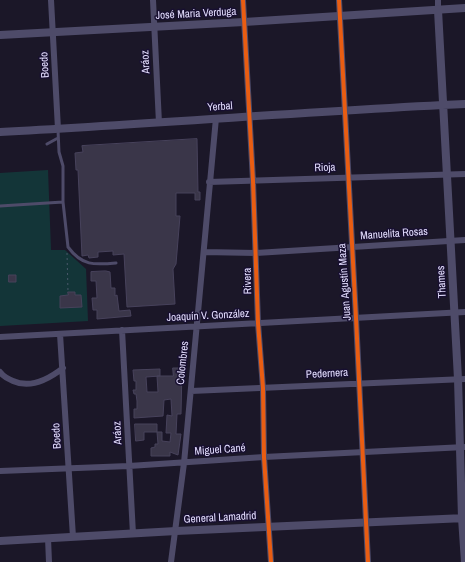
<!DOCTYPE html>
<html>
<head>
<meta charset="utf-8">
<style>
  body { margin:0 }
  canvas { display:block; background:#1b1728 }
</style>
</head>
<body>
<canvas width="465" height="562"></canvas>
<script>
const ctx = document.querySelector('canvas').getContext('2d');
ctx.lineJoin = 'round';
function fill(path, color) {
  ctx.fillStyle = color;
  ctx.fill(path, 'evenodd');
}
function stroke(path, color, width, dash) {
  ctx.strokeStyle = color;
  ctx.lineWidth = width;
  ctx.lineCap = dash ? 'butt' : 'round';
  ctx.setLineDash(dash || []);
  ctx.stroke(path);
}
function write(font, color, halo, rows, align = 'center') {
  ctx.font = font + ' "Archivo Narrow",sans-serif';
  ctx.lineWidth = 3;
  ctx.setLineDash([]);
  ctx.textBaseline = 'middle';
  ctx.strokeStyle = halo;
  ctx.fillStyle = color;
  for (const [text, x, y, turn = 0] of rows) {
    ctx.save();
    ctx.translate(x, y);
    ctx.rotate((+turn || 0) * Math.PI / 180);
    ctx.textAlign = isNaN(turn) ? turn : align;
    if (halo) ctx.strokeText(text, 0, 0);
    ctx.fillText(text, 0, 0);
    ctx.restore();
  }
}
fill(new Path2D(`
  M48 170 51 250H65L86 269 88 321 0 326V173Z`), '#133538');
const building = new Path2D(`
  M197 139 198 192H200V200H195V193H176V216H180L176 264 173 269 175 304 127 307 124 254 113 255V251L98 252V257L89 258 88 255 82 256 78 170H76L75 153 83 152 82 146Z
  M106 271 110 272 111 288H115V296L117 295 119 311 130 310 131 316 97 319V310H93L92 298H97L96 281H91V272Z
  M9 275H16V282H9Z
  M68 292H75V295H81L82 307 60 308V296L68 295Z
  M173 368H182L181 414H177L176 434H181L178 455 170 452V456H151V448L155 447V444H158L157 432H162V441L170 442 171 433H166L167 415 172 416 171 399 164 400 163 416 134 418V409H137V401L136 394H134L133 390H136V381H134L133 370 160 369V376L146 377 147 392H158L157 376H173Z
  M135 424H157V432H144V440L136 441Z`);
fill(building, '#3a3649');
stroke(building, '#47425b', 1);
stroke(new Path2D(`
  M67 253 68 292`), '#49586a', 1, [2, 3]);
stroke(new Path2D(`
  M58 130 59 152 63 166V202L68 247C82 266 94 265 116 263
  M47 144 58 138
  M0 206 63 202`), '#4e4b69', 3);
stroke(new Path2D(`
  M51 0 58 129
  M153 0 159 123
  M243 0 253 181 258 323 263 388 264 457 271 562
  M339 0 356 318 368 562
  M438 0V10
  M209 182 465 174
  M204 252 256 253 465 240
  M122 330 133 534
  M60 334 73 537
  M0 337 465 312
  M0 372C3 376 8 379 13 381 31 389 49 379 63 368
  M191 391 465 379
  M0 471 129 466 264 457 465 447
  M48 538 49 562
  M171 562 184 463 216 118`), '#4e4b69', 6);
stroke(new Path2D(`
  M438 10 458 379 462 518 465 562
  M0 35 244 22 465 8
  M0 132C155 124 310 111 465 104
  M0 541 176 531 465 518`), '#4e4b69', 8);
stroke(new Path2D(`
  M243 0 253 181 258 323 263 388 264 457 271 562
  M339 0 356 318 368 562`), '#e95d12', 4);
write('11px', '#e4deff', '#170f30', [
  ["José Maria Verduga",196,14,-3],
  ["Aráoz",146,62,-93],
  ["Boedo",45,65,-93],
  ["Yerbal",220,107,-4],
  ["Rioja",325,168,-2],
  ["Manuelita Rosas",394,234,-4],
  ["Rivera",248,281,-91],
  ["Juan Agustín Maza",345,282,-94],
  ["Thames",442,282,-93],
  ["Joaquín V. González",208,316,-3],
  ["Colombres",183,363,-84],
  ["Pedernera",327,374,-3],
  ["Aráoz",118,433,-93],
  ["Boedo",57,436,-94],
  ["Miguel Cané",220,450,-4],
  ["General Lamadrid",220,518,-3]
]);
</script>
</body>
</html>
